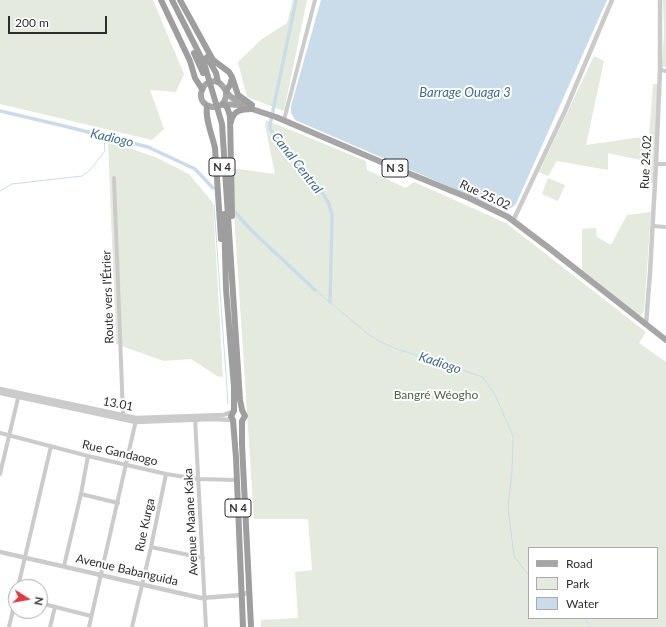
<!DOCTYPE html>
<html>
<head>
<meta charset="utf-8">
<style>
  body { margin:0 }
  #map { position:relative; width:666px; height:627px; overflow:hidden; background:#fff; font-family:Lato,sans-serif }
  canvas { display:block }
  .legend { position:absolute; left:528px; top:547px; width:130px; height:72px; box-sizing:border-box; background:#fff; border:1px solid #ababab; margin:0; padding:5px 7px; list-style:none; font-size:12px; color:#2e2e2e }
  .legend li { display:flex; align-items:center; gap:8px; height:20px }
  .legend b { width:20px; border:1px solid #ababab }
  .north { position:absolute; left:8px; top:579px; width:40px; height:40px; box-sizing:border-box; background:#fff; border:1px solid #ababab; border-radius:50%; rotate:101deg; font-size:11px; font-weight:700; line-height:16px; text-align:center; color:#2e2e2e }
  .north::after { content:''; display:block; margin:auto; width:14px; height:18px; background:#d93c43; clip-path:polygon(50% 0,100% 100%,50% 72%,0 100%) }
  .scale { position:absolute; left:8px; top:16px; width:99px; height:18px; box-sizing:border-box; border:2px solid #2e2e2e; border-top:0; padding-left:5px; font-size:12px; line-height:14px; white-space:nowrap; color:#2e2e2e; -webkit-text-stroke:3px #fff; paint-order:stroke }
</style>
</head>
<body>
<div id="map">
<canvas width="666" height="627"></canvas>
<ul class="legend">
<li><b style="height:5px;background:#a6a6a6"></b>Road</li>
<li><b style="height:11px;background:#e4eadd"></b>Park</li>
<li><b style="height:11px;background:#cadce9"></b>Water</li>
</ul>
<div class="north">N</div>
<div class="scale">200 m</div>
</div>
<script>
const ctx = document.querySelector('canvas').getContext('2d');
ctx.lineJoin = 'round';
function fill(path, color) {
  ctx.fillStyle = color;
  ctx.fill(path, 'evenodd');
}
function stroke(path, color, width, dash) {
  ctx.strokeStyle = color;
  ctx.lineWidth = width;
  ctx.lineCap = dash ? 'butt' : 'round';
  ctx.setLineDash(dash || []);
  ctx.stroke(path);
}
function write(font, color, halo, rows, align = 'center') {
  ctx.font = font + ' Lato,sans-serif';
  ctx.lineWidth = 4;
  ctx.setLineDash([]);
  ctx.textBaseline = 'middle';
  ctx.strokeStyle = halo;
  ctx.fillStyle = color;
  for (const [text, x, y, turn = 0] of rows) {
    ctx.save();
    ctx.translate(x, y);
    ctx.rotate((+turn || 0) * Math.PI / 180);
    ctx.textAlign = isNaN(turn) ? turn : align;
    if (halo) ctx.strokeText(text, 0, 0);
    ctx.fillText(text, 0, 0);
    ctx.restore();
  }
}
fill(new Path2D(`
  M0 0H153L184 74 176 92 150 90 164 129 152 140 0 104Z
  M293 0H307L284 111 247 97 238 62 262 39 287 23Z
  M663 0H666V67H662L664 31Z
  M594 56 604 61 586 145 649 136 653 84H659L653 183 644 182 645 161 608 153V170L557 161 548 176 539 172Z
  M266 120 366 161 367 170 406 188 414 182 506 223 646 332 639 343 666 362V627H261V620L298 618 295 572 312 570 308 519H254L231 168 275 174 265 125ZM529 548H657V618H529Z
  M108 141 155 157 189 174 213 203 223 377 217 376 191 359 164 361 116 344Z
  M548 178 565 185 558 201 542 194Z
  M651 212 644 311 640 317 582 270V229L596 228 597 237 611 245 627 215Z`), '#e4eadd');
fill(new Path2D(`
  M321 0H607L516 204C511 209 508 210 501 209L295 120 291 113V106Z`), '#cadce9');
stroke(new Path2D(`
  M0 191 12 184 82 176 90 170 105 151 104 137
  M214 205 228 404
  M315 290 368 334 379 341 394 348 483 377 496 397 513 436 512 471 508 508 514 556 529 576
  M584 618 591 627`), '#cadce9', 1);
stroke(new Path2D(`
  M296 0 270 125V129L324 195 329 204 332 215 330 302
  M0 111 64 126 148 147 195 169 213 188
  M235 212 250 229 315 290`), '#cadce9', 3.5);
stroke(new Path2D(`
  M660 70 666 71
  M284 120 315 0
  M656 164H666
  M114 178 123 415
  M653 226 666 227
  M195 418 206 627
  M0 433 88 456 166 474 198 479 237 480
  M0 474 19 394
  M81 494 118 503
  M151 547 203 558
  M64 566 81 494 88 456
  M18 587 51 446
  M40 603 91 616
  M9 627 16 597
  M50 627 55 607
  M89 627 136 420
  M132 627 151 547 166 474`), '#cbcbcb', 4);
stroke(new Path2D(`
  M513 221 565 111 612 0
  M646 324 650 273 656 164 660 70V0
  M0 389 136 418 223 415 234 411
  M0 393 136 422 212 419 233 420
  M0 552 201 598 242 595 249 592`), '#cbcbcb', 4.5);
stroke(new Path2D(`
  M226 91C228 117 192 108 203 88 204 85 207 83 210 82 222 78 224 91 231 97 235 100 241 101 246 103
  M223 104 240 105 276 117 386 164 469 198 508 217 549 248 666 340`), '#a6a6a6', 6);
stroke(new Path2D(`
  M161 0 190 61 195 78 202 89
  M172 0 204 63 222 124 240 400 242 410 245 416 242 421V444L251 627
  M180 0 213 60 229 72 232 77 238 95 252 105
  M194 53 203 73
  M207 57 216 73 218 82
  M226 91 230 85 232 78
  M223 104 227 107 230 116 232 216
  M207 106C205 120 212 134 215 148L221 239
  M231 122C233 110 242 109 252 109
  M224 214 226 289 234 387V411L231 416 233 420 236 458 243 627`), '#9e9e9e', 6);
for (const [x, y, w] of [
  [222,167,26],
  [395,168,26],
  [238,508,26]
]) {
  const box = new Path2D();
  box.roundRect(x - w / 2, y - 9, w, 18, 3);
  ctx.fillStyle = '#fff';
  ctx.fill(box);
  stroke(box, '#2e2e2e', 1);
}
write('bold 11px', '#2e2e2e', null, [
  ["N 4",222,167],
  ["N 3",395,168],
  ["N 4",238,508]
]);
write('12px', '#2e2e2e', '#fff', [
  ["Rue 24.02",646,162,-87],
  ["Rue 25.02",485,195,25],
  ["Route vers l'Étrier",108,297,-92],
  ["13.01",118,404,11],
  ["Rue Gandaogo",120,453,13],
  ["Avenue Maane Kaka",191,522,-93],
  ["Rue Kurga",145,525,-78],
  ["Avenue Babanguida",127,570,13]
]);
write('12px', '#50673e', '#fff', [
  ["Bangré Wéogho",436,395]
]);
write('italic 13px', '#416c8b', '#fff', [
  ["Barrage Ouaga 3",465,93],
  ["Kadiogo",112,138,13],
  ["Canal Central",297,163,52],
  ["Kadiogo",440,363,18]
]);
</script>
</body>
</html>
